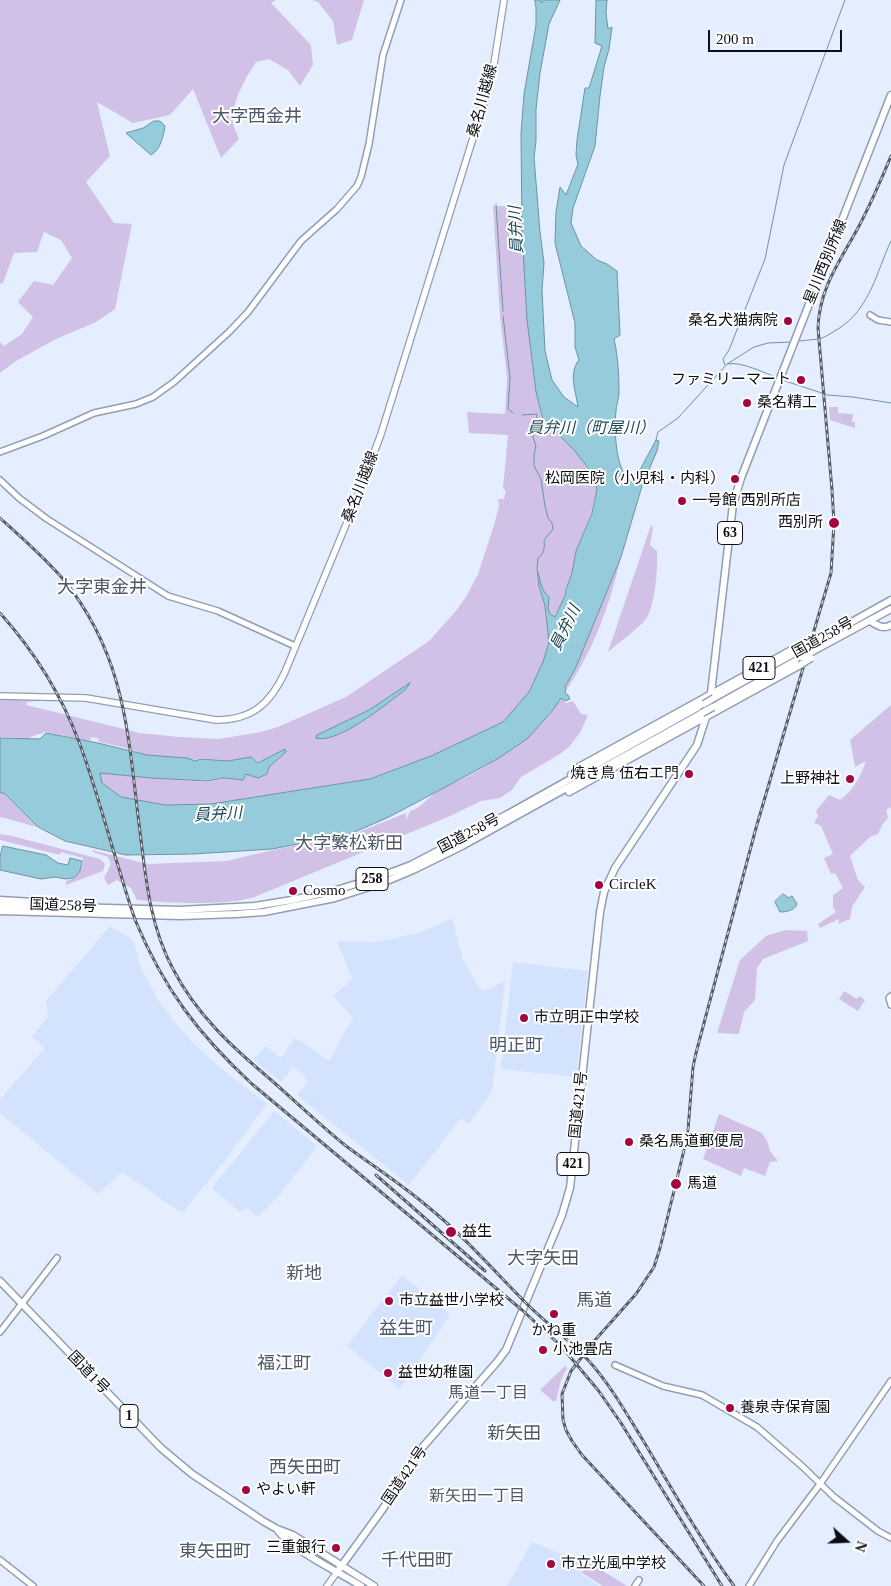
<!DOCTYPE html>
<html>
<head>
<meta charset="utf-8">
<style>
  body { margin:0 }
  #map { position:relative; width:891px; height:1586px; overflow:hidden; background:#e5eeff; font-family:"Times New Roman",serif }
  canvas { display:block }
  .north { position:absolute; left:821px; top:1516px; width:50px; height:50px; -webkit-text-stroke:4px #fff; paint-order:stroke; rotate:110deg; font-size:14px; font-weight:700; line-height:20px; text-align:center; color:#0b0f15 }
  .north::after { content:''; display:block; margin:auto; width:18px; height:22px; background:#0b0f15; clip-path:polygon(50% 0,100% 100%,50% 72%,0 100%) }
  .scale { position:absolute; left:708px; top:30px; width:134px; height:22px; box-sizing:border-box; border:2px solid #0b0f15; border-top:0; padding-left:6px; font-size:15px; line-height:18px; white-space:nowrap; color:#0b0f15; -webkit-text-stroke:4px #fff; paint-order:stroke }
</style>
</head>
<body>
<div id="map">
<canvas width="891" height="1586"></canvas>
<div class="north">N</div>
<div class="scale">200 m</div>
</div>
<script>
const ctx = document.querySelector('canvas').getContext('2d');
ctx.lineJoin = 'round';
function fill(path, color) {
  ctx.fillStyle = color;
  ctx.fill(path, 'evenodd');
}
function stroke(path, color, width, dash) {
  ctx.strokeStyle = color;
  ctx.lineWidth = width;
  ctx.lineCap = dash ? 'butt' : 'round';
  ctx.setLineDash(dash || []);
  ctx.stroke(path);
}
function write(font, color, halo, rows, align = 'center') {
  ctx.font = font + ' "Times New Roman","Noto Sans JP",serif';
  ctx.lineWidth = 4;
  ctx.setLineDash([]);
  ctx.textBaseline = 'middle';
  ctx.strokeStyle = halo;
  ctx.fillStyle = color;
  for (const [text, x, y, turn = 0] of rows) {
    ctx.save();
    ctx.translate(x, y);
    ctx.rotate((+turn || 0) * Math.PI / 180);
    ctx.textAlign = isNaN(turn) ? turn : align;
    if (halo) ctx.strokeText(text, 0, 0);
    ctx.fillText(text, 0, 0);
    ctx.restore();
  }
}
fill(new Path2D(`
  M452 919 463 960 480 989 485 991 505 981 492 1091 469 1124 461 1118 409 1185 297 1095 308 1082 305 1079 306 1076 293 1067 281 1082 253 1060 266 1046 281 1058 294 1039 302 1042 329 1061 353 1018 333 996 352 979 337 941 378 942 418 933Z
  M110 926 133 940 141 969 160 1003 174 1021 193 1043 218 1066 267 1104 229 1155 183 1212 179 1211 122 1172 98 1194 0 1113V1099L45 1048 32 1037 48 1017 46 1001Z
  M513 962 588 971 576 1077 501 1069Z
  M274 1111 317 1146 281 1193 258 1217 247 1208 240 1212 212 1188Z
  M402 1275 450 1315 400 1389 347 1346Z
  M532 1542 581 1562 586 1566 581 1574 599 1586H507Z`), '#d3e2fd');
fill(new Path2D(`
  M0 0H276L271 3 311 45 313 65 300 86 288 70 269 59 256 62C246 77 230 105 233 123 234 128 237 134 239 139L221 158 193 89 170 115 133 123 97 102 110 156 86 182 114 223 132 224 115 309 96 322 54 340 16 361 0 373V342L4 346 22 334 33 317 18 302 34 281 53 285 72 258 61 240 44 232 37 252 14 253 3 283 0 284Z
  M312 0H364L352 40 337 45 333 21 318 2Z
  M493 206H522L527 320 536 392 541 415 554 431 575 450 590 473 597 489 591 513 576 551 572 573 564 592 566 593 554 617 550 614 548 608 549 597C541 591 539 577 538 567L536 569 539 586 545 606 548 620 549 641 543 662 529 692 503 722 431 756 369 779 211 804 164 805 121 797 102 783 99 773 151 778 207 782 224 779 243 780 246 774 258 778 267 774 269 767 286 752 258 762 251 757 228 761 201 758 195 760 186 758 146 755 122 747 99 742 98 738 91 737 90 741 45 732 28 738 0 737V699H53L27 702 26 705 140 733 179 737 218 739 261 732 278 727 346 697 429 641 455 612 466 597 478 574 495 522 499 506 498 499H504L506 491 503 488 508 435 469 433 467 412 505 414 507 378 500 316Z
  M829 407H838V413L853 414 852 422H855V428L830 420Z
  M651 525 653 528 650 545 657 551C658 567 655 607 646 619 638 629 618 643 608 652Z
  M621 557C610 604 594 649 567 689L565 687 576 666Z
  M561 698 566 703 573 701 581 714 588 715 581 731 570 746 560 754 521 777 512 790 500 798 481 801 448 817 252 898C217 906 172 903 137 900L131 888 117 880 108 885 104 878 111 864 108 857 93 852 92 850 147 864 226 861 273 850 351 835 406 813V820L410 811C421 808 428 797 438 791 448 785 459 781 470 775 507 755 537 734 561 698Z
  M891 705V807L886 810 888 818 882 825 878 834 870 837 850 856 858 880 865 887 852 907 850 919 838 924 839 919 820 928 818 924 836 912 833 907V895L843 888 835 873 831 874 824 858 833 854 821 826 814 823 818 816 816 811 829 795 840 800C853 791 861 776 866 761L855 767 850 740Z
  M0 792 4 794 37 827 1 817 0 819Z
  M0 834 12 836 100 859 105 864 103 871 66 885V881C79 878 82 870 83 858L61 852 60 855 0 840Z
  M785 930 807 931 808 941 763 959 757 968 755 1000 744 1012 739 1034 717 1033 740 960 766 936Z
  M844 991 857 999 859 996 865 1000 858 1011 839 999Z
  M719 1114 762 1133 767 1141 770 1151 778 1161 770 1162 765 1176 744 1168 741 1176 703 1159Z
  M565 1366 567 1368 561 1380 556 1401H553L540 1390Z
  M585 1560 627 1586H603L582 1573 587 1565 583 1563Z`), '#d2c1e6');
const water = new Path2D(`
  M535 0H541L542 3 544 0H560L549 24 540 73 536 109V141L534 157 540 232 544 263 542 290 545 351 552 380 564 397 578 407C576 392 568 373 579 360L575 347V323L555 243 556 212 560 187 566 195 578 164 576 155 577 140 585 88H589L602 46 595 43 596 0H607L606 13 608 29 612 27 609 49 604 67 600 96 595 146 573 208 571 223 581 246 597 260 607 264 617 271 620 335 614 339C618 356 619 375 619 393 619 399 616 405 616 411 614 429 615 474 633 483L656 440 659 441 657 451 642 486 621 557 576 667 565 687 566 689 565 693 568 695 570 699 565 701 561 698 553 710 528 738 499 758 438 791 389 817 350 834 272 849 193 854 126 855 65 841 38 827 5 794 0 792V738L40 739 46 733 98 743 147 755 187 758 195 761 201 759 228 761 251 757 258 763 285 749 286 752 269 767 267 774 258 778 246 774 243 780 224 778 207 781 151 778 100 773 102 783 121 797 165 805 211 804 370 779 431 756 503 722 529 692 543 662 549 642 545 606 539 586 537 569C540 578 541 591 549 597L548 608 550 614 555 617 566 593 565 592 572 573 576 551 592 513 597 489 591 472 575 451 554 430 542 416 536 392 527 320 522 231 521 134 524 94 536 25V8Z
  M154 121H160L165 126C163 137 161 149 151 155L126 133 143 128Z
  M410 683 406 689C389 702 337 745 316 738L317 735 369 710Z
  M3 846 46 855 58 863 68 865 70 858 82 861 80 871 77 875 73 878 66 879 55 877 41 879 0 870V857Z
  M783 894 789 898 792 896 797 904C795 910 787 912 780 912L775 902Z`);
fill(water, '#96cbdc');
stroke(water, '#6c93a0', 1);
stroke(new Path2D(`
  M496 204 503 311
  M503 316 510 377 508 409 513 413
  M799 341C806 340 815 340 822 338 827 336 833 332 838 329 870 309 876 273 891 241
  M728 364C741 361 764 373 776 377
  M725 365 723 359 729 350 765 259 784 165 845 0
  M782 380 828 395 853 397 891 403
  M522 415 537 414 533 438 536 445 534 455V466L541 479 545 506 548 518 552 523 553 529 544 540C545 547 544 555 538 558L537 569
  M656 440 658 432 678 418 727 364 754 347 768 343 792 342`), '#6c93a0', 1);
const tertiary = new Path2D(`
  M870 315 878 320 891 322
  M0 452 43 436 94 413 136 404 153 397 174 382 229 332 248 312 301 241 337 209 357 186 361 177 369 144 383 55 401 0
  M0 480 19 498 47 519 168 596 218 611 295 646
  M891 996 889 998 891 1005
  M0 1332 57 1258
  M615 1365 663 1386 702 1395 757 1427 803 1467 834 1497 878 1531 891 1538
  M0 1560 33 1586
  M635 1586 639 1580
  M749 1586 777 1541 820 1484 891 1381`);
const secondary = new Path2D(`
  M0 696 86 698 216 720C252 720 270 704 285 672L357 498 381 434 487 93 494 64 504 0
  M327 1586 337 1572`);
const primary = new Path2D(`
  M711 693 733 504 741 478 891 95`);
const trunk = new Path2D(`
  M870 621C877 625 883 630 891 625
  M816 642 891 600
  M813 651 891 609
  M714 698 804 648
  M713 707 802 657
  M571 775 579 767 806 642
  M569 792 800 665
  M0 900 34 902
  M0 905 180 910 255 906 292 900 333 891 379 877 411 865 508 814 704 704
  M0 911 181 916 236 914 264 912 335 898 382 883 413 870 462 846 702 713
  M0 1281 161 1448 192 1474 263 1521 277 1529 293 1535 374 1586
  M277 1529C290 1549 339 1572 361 1586
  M337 1572 382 1510 421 1449 497 1362 506 1350 562 1215 570 1188 600 912 604 892 615 868 697 745 706 717 711 693`);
stroke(tertiary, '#949eb1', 8);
stroke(secondary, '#949eb1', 8);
stroke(primary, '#949eb1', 9);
stroke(trunk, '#949eb1', 9);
stroke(tertiary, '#fff', 5);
stroke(secondary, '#fff', 5.5);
stroke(primary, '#fff', 6);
stroke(trunk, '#fff', 6);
const rail = new Path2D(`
  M0 518C22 538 44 557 63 579 127 657 128 738 140 832 146 880 150 926 173 969 196 1014 232 1047 270 1079 295 1101 320 1125 346 1146 373 1166 401 1184 427 1206 464 1236 495 1272 528 1305 547 1324 570 1340 588 1360 609 1383 625 1411 641 1437 671 1487 700 1539 734 1586
  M0 613C34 651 61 694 79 742 95 784 106 828 120 872 125 889 130 906 136 922 164 989 199 1035 252 1084L522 1310 561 1346 598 1390 621 1423 722 1586
  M376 1175 485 1271
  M704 1586 582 1455 572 1441 566 1430 563 1420 562 1394 571 1371 596 1339 636 1294 654 1267 660 1248 685 1146 688 1130 693 1067 696 1053 756 828 831 573 834 523 832 490 818 328C819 288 841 260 859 226 871 203 881 180 891 156`);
stroke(rail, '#575d67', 3);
stroke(rail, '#fff', 1, [4]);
const trunkBridge = new Path2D(`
  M806 642 818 636
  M804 648 816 642
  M802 657 813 651
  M800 665 811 658
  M704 704 714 698
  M702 713 713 707`);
stroke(trunkBridge, '#949eb1', 9, []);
stroke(trunkBridge, '#fff', 6);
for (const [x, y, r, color] of [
  [788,321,5,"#a30740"],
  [801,380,5,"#a30740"],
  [747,403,5,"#a30740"],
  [735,479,5,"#a30740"],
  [682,501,5,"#a30740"],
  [834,523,6,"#a30740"],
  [689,774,5,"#a30740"],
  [850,779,5,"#a30740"],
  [599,885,5,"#a30740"],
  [293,891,5,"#a30740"],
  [524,1018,5,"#a30740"],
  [629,1142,5,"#a30740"],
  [676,1184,6,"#a30740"],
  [451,1232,6,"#a30740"],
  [389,1301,5,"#a30740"],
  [554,1314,5,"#a30740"],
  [543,1350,5,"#a30740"],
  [388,1373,5,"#a30740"],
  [730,1408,5,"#a30740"],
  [246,1490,5,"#a30740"],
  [336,1548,5,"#a30740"],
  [551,1564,5,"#a30740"]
]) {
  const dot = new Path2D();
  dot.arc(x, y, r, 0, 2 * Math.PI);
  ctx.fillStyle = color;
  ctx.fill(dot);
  stroke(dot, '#fff', 2);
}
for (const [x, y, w] of [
  [730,533,25],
  [759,668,32],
  [372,879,32],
  [573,1164,32],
  [129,1416,18]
]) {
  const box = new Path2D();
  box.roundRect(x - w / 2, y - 11.5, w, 23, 4);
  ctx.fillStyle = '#fff';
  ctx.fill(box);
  stroke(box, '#0b0f15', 1);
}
write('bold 14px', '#0b0f15', null, [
  ["63",730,533],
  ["421",759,668],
  ["258",372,879],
  ["421",573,1164],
  ["1",129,1416]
]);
write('15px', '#0b0f15', '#fff', [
  ["桑名川越線",483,101,-75],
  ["星川西別所線",826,262,-68],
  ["桑名川越線",361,487,-69],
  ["国道258号",823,638,-29],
  ["国道258号",469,834,-28],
  ["国道258号",63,906,2],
  ["国道421号",579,1105,-84],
  ["国道1号",88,1373,46],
  ["国道421号",405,1476,-56]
]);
write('15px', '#0b0f15', '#fff', [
  ["桑名犬猫病院",778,321,"right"],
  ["ファミリーマート",791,380,"right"],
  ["桑名精工",757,403],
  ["松岡医院（小児科・内科）",725,479,"right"],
  ["一号館 西別所店",692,501],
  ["西別所",823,523,"right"],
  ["焼き鳥 伍右エ門",679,774,"right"],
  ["上野神社",840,779,"right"],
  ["CircleK",609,885],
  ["Cosmo",303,891],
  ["市立明正中学校",534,1018],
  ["桑名馬道郵便局",639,1142],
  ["馬道",687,1184],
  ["益生",462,1232],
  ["市立益世小学校",399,1301],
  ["かね重",554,1331,"center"],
  ["小池畳店",553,1350],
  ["益世幼稚園",398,1373],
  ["養泉寺保育園",740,1408],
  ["やよい軒",256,1490],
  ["三重銀行",326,1548,"right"],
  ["市立光風中学校",561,1564]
], 'left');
write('italic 16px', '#1b4956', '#fff', [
  ["員弁川",517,230,-93],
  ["員弁川（町屋川）",591,429],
  ["員弁川",566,628,-64],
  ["員弁川",218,815,-3]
]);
write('16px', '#4e5869', '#fff', [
  ["馬道一丁目",488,1394],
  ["新矢田一丁目",477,1497]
]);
write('18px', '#4e5869', '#fff', [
  ["大字西金井",257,117],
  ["大字東金井",102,588],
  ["大字繁松新田",349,844],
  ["明正町",516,1046],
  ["大字矢田",543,1259],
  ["新地",304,1274],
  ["馬道",594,1301],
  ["益生町",406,1329],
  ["福江町",284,1364],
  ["新矢田",514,1434],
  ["西矢田町",305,1468],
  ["東矢田町",215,1552],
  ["千代田町",417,1561]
]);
</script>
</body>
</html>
